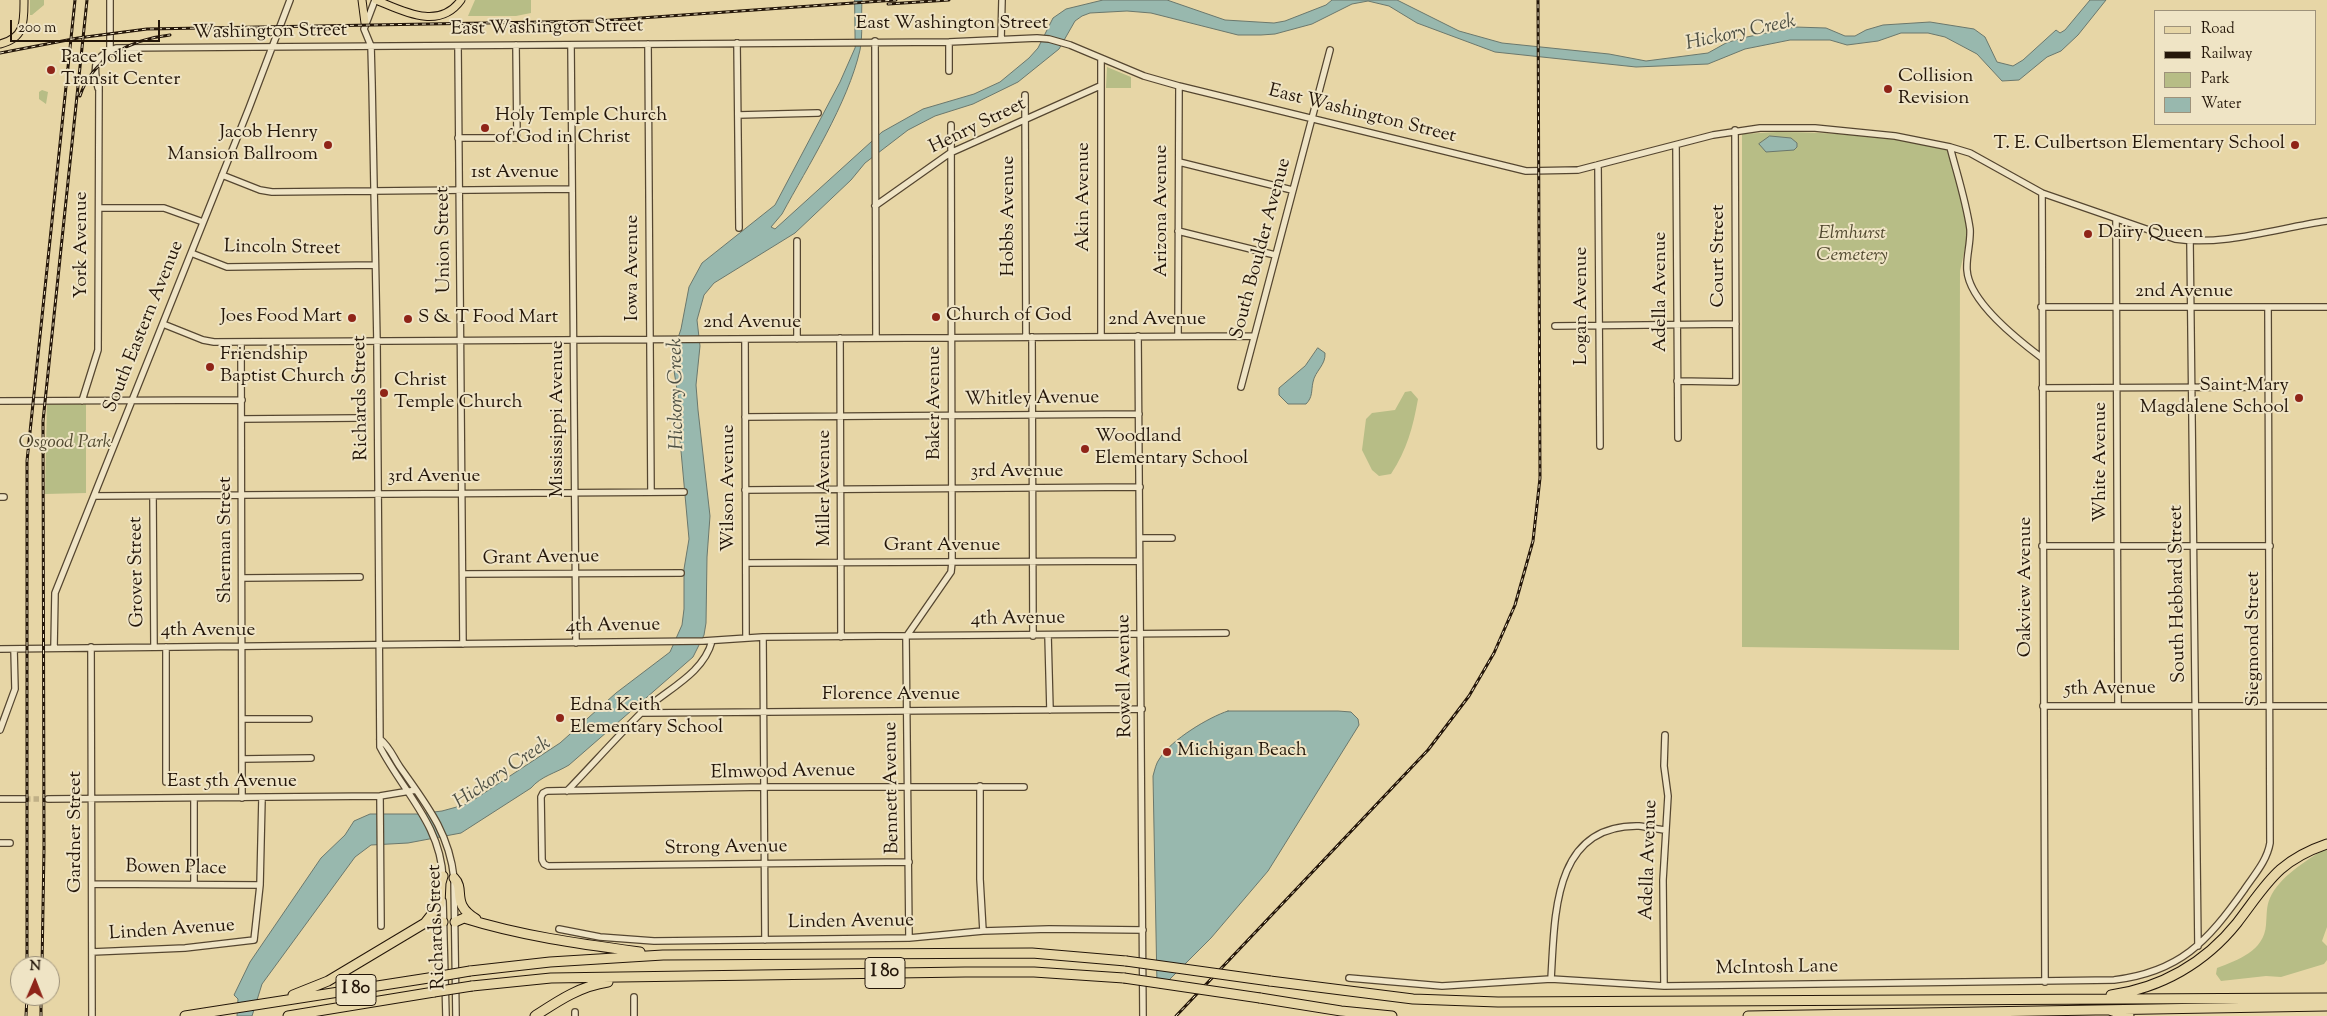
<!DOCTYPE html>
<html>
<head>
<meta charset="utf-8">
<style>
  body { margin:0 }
  #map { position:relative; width:2327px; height:1016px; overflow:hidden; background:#e7d6a6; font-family:"Sorts Mill Goudy",serif }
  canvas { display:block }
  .legend { position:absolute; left:2154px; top:10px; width:162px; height:115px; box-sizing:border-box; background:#efe4c5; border:1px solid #9e927a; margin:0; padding:6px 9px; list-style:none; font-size:15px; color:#241609 }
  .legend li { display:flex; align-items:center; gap:10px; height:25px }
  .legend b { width:25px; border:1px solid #9e927a }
  .north { position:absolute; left:10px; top:956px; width:50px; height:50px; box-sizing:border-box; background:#efe4c5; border:1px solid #9e927a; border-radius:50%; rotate:1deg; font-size:14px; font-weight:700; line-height:20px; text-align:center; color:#241609 }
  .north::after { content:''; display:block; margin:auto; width:18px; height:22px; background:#8f2418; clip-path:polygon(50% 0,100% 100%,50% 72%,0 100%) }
  .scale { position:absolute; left:10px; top:20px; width:150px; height:22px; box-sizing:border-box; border:2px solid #241609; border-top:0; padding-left:6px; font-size:15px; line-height:18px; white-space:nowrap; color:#241609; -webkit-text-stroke:4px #efe4c5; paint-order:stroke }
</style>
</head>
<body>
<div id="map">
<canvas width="2327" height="1016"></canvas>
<ul class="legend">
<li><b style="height:6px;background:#e7d6a6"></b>Road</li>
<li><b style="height:6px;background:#241609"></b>Railway</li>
<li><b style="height:14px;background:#b7bd86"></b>Park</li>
<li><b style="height:14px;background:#98b8ae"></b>Water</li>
</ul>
<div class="north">N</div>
<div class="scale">200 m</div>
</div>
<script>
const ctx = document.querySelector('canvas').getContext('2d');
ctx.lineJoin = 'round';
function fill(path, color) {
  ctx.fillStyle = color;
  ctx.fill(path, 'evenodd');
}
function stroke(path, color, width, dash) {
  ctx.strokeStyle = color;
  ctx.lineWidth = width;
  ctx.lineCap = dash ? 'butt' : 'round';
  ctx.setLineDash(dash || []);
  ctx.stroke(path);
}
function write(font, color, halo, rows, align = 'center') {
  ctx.font = font + ' "Sorts Mill Goudy",serif';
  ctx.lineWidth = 4;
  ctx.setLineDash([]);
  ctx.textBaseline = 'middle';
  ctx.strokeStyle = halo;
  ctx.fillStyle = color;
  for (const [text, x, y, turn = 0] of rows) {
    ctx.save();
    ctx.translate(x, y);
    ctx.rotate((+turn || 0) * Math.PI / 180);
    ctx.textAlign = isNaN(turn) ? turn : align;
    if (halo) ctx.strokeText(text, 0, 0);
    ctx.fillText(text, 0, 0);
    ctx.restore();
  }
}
fill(new Path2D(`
  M30 0H44V5L32 15H30Z
  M475 0H531V13L516 16H468Z
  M1107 67 1131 77V88H1106Z
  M42 90 48 92 46 104 39 99V92Z
  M1777 132C1835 132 1892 137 1948 148L1969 230 1960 271 1959 650 1742 647V134Z
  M1411 391 1418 399C1413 427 1407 450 1391 474L1379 476 1372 470 1362 450 1366 419 1372 413 1395 410 1405 392Z
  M47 402H86V493L45 494Z
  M2324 849 2327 850V927L2322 941 2327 946V960L2324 964 2281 977 2266 976 2221 981 2216 974 2217 968C2238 960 2264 951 2266 925 2267 915 2266 907 2270 898 2280 876 2305 862 2324 849Z`), '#b7bd86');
const water = new Path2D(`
  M855 0H862C861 16 863 35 860 50 848 103 808 166 782 214L771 227 775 229 882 132 923 109 974 94 1000 82 1029 58 1038 48 1053 18 1066 9 1103 0H1167L1225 20 1274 23 1285 21 1326 5 1332 0H1397L1459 31 1502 43 1609 54 1646 61 1708 53 1726 43 1742 38 1795 27 1826 28 1845 36H1855L1866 30 1883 25 1930 22 1974 29 1985 37 1997 62 2013 66 2023 60 2056 30 2060 33 2065 30 2090 0H2106L2078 35 2061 51 2047 57 2019 80 2002 81 1977 54 1945 37 1928 33H1901L1878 41 1847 45 1830 40H1790L1745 49 1708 64 1636 67 1495 52 1417 23 1389 6 1368 1 1352 4 1312 24 1275 34 1261 35H1238L1151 13 1127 11 1090 13 1082 16 1075 21 1059 49 1018 82 973 104 935 116 908 130 865 163 851 180 795 233 714 283 704 295 697 320 700 346 696 385 698 410 710 516 707 557 706 623 704 635 693 657 569 765C556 773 541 776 531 788L461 833 408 843 371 845 355 857 262 984 252 1016H237L238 999 234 995 250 962 321 858 345 835 354 821 370 814H418L442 811 464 805 475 799 560 743 616 693 670 652 682 625 684 609V569L689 539 680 440V409L673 364 674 350 681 329 689 287 702 263 775 205 840 82 855 48Z
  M1770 136 1791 138 1797 143V147L1794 150 1766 152 1759 144Z
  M1318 348 1325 353C1326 365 1315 371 1313 382 1311 391 1313 397 1306 404H1288L1279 395V388L1305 366Z
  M1228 711H1338L1351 712 1358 719 1359 725 1268 871 1211 938 1160 989 1157 985 1153 776C1155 769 1156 763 1160 758 1171 740 1209 717 1228 711Z`);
fill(water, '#98b8ae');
stroke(water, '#6a776c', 1);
stroke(new Path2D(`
  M25 799H48`), '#c0b087', 5.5, [5.5, 3]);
const minor = new Path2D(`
  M110 0V51
  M375 0 364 29 371 46 372 83 377 342 380 747C404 793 441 825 443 879
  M1001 39 1002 0
  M875 41 876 338
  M737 43 739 228
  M648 44 651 492
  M571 45 576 643
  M458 46 463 644
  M110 51 116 53 137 50
  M949 71V42
  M98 88C93 65 93 57 116 48L949 42 1037 38 1049 39 1070 45 1144 76 1179 86 1526 171 1578 170 1713 135 1760 128H1815L1895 136 1950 147 1970 153 2042 193 2175 239C2225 246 2278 228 2327 221
  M1025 95 1026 337
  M738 115 818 113
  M458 138H517L516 45
  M1676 145 1678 438
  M1950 147C1957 174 1966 201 1970 229 1971 242 1966 257 1967 270 1969 302 2018 340 2042 358
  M1179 162 1292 190
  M1598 165 1600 446
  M222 175 260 190 272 192 572 189
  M2042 193 2045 982
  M875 206 950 153 1100 86
  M99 208H164L203 222
  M2116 219 2118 705
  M1178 231 1275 255
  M2190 241 2198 946
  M191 253 227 267 375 265
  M2041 307H2327
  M163 324 203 340 214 342 1254 336
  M1555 326 1736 324
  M1101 336V58
  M1138 336 1143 1016
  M1178 336 1179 86
  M1032 337 1033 636
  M840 338 841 637
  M745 339 746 638
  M797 339V241
  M241 342 242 798
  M1677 381 1736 382 1735 130
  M1241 387 1330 50
  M2042 388 2268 387
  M0 401 242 400
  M82 401 98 350 99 86
  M745 417 1139 414
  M242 419 358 418
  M745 490 1140 487
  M94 496 684 492
  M153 496 154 647
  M0 497H4
  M1140 538H1172
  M2042 546H2270
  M746 563 1139 561
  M463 574 681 573
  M242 578 360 577
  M1048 635 1050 710
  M763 637 765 940
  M91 647 92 1016
  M166 647V782
  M54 648 55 593 249 108 290 0
  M0 649 703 641 763 637 1226 633
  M2043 706H2327
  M641 713 1142 709
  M243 719H309
  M0 730 15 689 14 649
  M380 739C390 747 393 757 400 767 426 804 449 832 454 878L456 1016
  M243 759 311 758
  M980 786V879L983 931
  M567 791C592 765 616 738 641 713 665 690 703 675 712 641
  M380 796 381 926
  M0 799H25
  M48 799 380 796 416 790
  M0 843H10
  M909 862 548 866 544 864 542 860 541 797 543 793 547 791 764 787H1024
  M194 883V798
  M93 884 260 885
  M443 901 446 1016
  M559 929 600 937 654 941 909 938 983 931 1049 929 1143 930
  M909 938 906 637 951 572 952 562 951 125
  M92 952 185 948 254 940 260 885 262 798
  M1349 978 1442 986 1551 979 1664 986 2114 980C2180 972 2207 942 2244 890 2254 875 2267 861 2270 843L2268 307
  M1551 979C1555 917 1552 824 1639 826 1647 827 1657 829 1665 830
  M1664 986 1663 880 1668 796 1664 766 1665 735
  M575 1016V1012
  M634 1016V997`);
const major = new Path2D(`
  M362 0 365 23
  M376 0C403 11 439 31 461 0
  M0 44C25 38 24 22 24 0`);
const highway = new Path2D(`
  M454 878C466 890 450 903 476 919
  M455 922 464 918C521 936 581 944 640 952
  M425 923 440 904 441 883 443 876
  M470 971 550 962 663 955 1032 953 1126 961
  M1270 981 1413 999 1498 1002 2327 998
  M472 986 551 978 965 972H1034L1124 978
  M293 995 328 981 425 923 436 920 443 922
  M2111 995C2161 988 2205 963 2237 923 2267 884 2277 861 2327 844
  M1260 998 1341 1011 1392 1016
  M2109 1010 2129 1016
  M185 1016 435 977
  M288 1016 434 992
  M535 1016C558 1001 580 986 608 982
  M1748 1016 2327 1006`);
stroke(minor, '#554630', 8);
stroke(major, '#241609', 9);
stroke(highway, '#241609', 11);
stroke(minor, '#efe4c5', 5.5);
stroke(major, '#e7d6a6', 7);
stroke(highway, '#e7d6a6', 9);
const rail = new Path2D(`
  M888 4 949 0
  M0 53 78 38 147 29 598 21 896 0
  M80 96C92 58 133 39 170 35
  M27 966V461L75 0
  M42 966 44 849 43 421 87 0
  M26 1016 27 996
  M41 1016V996
  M1176 1016 1428 750 1469 696 1494 653 1515 605 1533 541 1540 478 1538 0`);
stroke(rail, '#241609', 3);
stroke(rail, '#efe4c5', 1, [4]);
const highwayBridge = new Path2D(`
  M1126 961 1270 981
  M435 977 470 971
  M1124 978 1260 998
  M434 992 472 986`);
stroke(highwayBridge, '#241609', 11, []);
stroke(highwayBridge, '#e7d6a6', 9);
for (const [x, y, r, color] of [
  [51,70,5,"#8f2418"],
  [1888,89,5,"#8f2418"],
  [485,128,5,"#8f2418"],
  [328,145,5,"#8f2418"],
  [2295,145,5,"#8f2418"],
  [2088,234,5,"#8f2418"],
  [936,317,5,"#8f2418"],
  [352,318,5,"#8f2418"],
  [408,319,5,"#8f2418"],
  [210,367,5,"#8f2418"],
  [384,393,5,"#8f2418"],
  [2299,398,5,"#8f2418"],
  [1085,449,5,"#8f2418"],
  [560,718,5,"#8f2418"],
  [1167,752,5,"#8f2418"]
]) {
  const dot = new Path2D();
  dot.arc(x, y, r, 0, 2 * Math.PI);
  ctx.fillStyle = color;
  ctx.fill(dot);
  stroke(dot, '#efe4c5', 2);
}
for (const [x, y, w] of [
  [885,973,40],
  [356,990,40]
]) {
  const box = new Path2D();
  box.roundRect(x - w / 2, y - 15.5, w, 31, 4);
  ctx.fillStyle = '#efe4c5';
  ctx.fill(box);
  stroke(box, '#241609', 1);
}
write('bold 18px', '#241609', null, [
  ["I 80",885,973],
  ["I 80",356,990]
]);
write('19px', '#241609', '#efe4c5', [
  ["East Washington Street",952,25],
  ["East Washington Street",547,29,-1],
  ["Washington Street",270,33,-1],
  ["East Washington Street",1362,115,14],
  ["Henry Street",978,127,-26],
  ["1st Avenue",515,174],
  ["Akin Avenue",1085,197,-90],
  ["Arizona Avenue",1163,211,-90],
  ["Hobbs Avenue",1010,216,-90],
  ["Union Street",445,240,-91],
  ["York Avenue",83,245,-90],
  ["Lincoln Street",282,249,1],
  ["South Boulder Avenue",1262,249,-75],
  ["Court Street",1720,256,-90],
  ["Iowa Avenue",634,268,-90],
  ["Adella Avenue",1662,292,-90],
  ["2nd Avenue",2184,293],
  ["Logan Avenue",1583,306,-90],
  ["2nd Avenue",1157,321],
  ["2nd Avenue",752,324],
  ["South Eastern Avenue",145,327,-68],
  ["Richards Street",362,398,-91],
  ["Whitley Avenue",1032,400,-1],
  ["Baker Avenue",936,403,-90],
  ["Mississippi Avenue",559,419,-90],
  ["White Avenue",2102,462,-90],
  ["3rd Avenue",1017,473],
  ["3rd Avenue",434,478],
  ["Wilson Avenue",730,488,-90],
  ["Miller Avenue",826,488,-90],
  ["Sherman Street",227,540,-90],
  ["Grant Avenue",942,547],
  ["Grant Avenue",541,559,-1],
  ["Grover Street",138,572,-91],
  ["Oakview Avenue",2027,587,-90],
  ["South Hebbard Street",2179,594,-91],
  ["4th Avenue",1018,620,-1],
  ["4th Avenue",613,627,-1],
  ["4th Avenue",208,632],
  ["Siegmond Street",2255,639,-90],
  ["Rowell Avenue",1126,676,-91],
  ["5th Avenue",2110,690,-1],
  ["Florence Avenue",891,696],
  ["Elmwood Avenue",783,773,-1],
  ["East 5th Avenue",232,783],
  ["Bennett Avenue",893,788,-91],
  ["Gardner Street",77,832,-90],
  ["Strong Avenue",726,849,-1],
  ["Adella Avenue",1650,860,-88],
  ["Bowen Place",176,869,1],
  ["Linden Avenue",851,923,-1],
  ["Richards Street",438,927,-92],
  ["Linden Avenue",172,931,-4],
  ["McIntosh Lane",1777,969,-1]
]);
write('19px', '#241609', '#efe4c5', [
  ["Pace Joliet",61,59],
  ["Transit Center",61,81],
  ["Collision",1898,78],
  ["Revision",1898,100],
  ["Holy Temple Church",495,117],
  ["of God in Christ",495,139],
  ["Jacob Henry",318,134,"right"],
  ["Mansion Ballroom",318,156,"right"],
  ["T. E. Culbertson Elementary School",2285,145,"right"],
  ["Dairy Queen",2098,234],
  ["Church of God",946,317],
  ["Joes Food Mart",342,318,"right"],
  ["S & T Food Mart",418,319],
  ["Friendship",220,356],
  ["Baptist Church",220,378],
  ["Christ",394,382],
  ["Temple Church",394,404],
  ["Saint Mary",2289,387,"right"],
  ["Magdalene School",2289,409,"right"],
  ["Woodland",1095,438],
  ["Elementary School",1095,460],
  ["Edna Keith",570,707],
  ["Elementary School",570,729],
  ["Michigan Beach",1177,752]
], 'left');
write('italic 19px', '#50482e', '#efe4c5', [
  ["Elmhurst",1852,235],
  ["Cemetery",1852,257],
  ["Osgood Park",65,444]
]);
write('italic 20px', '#4d4f43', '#efe4c5', [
  ["Hickory Creek",1741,34,-12],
  ["Hickory Creek",678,394,-91],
  ["Hickory Creek",503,774,-34]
]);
</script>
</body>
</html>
